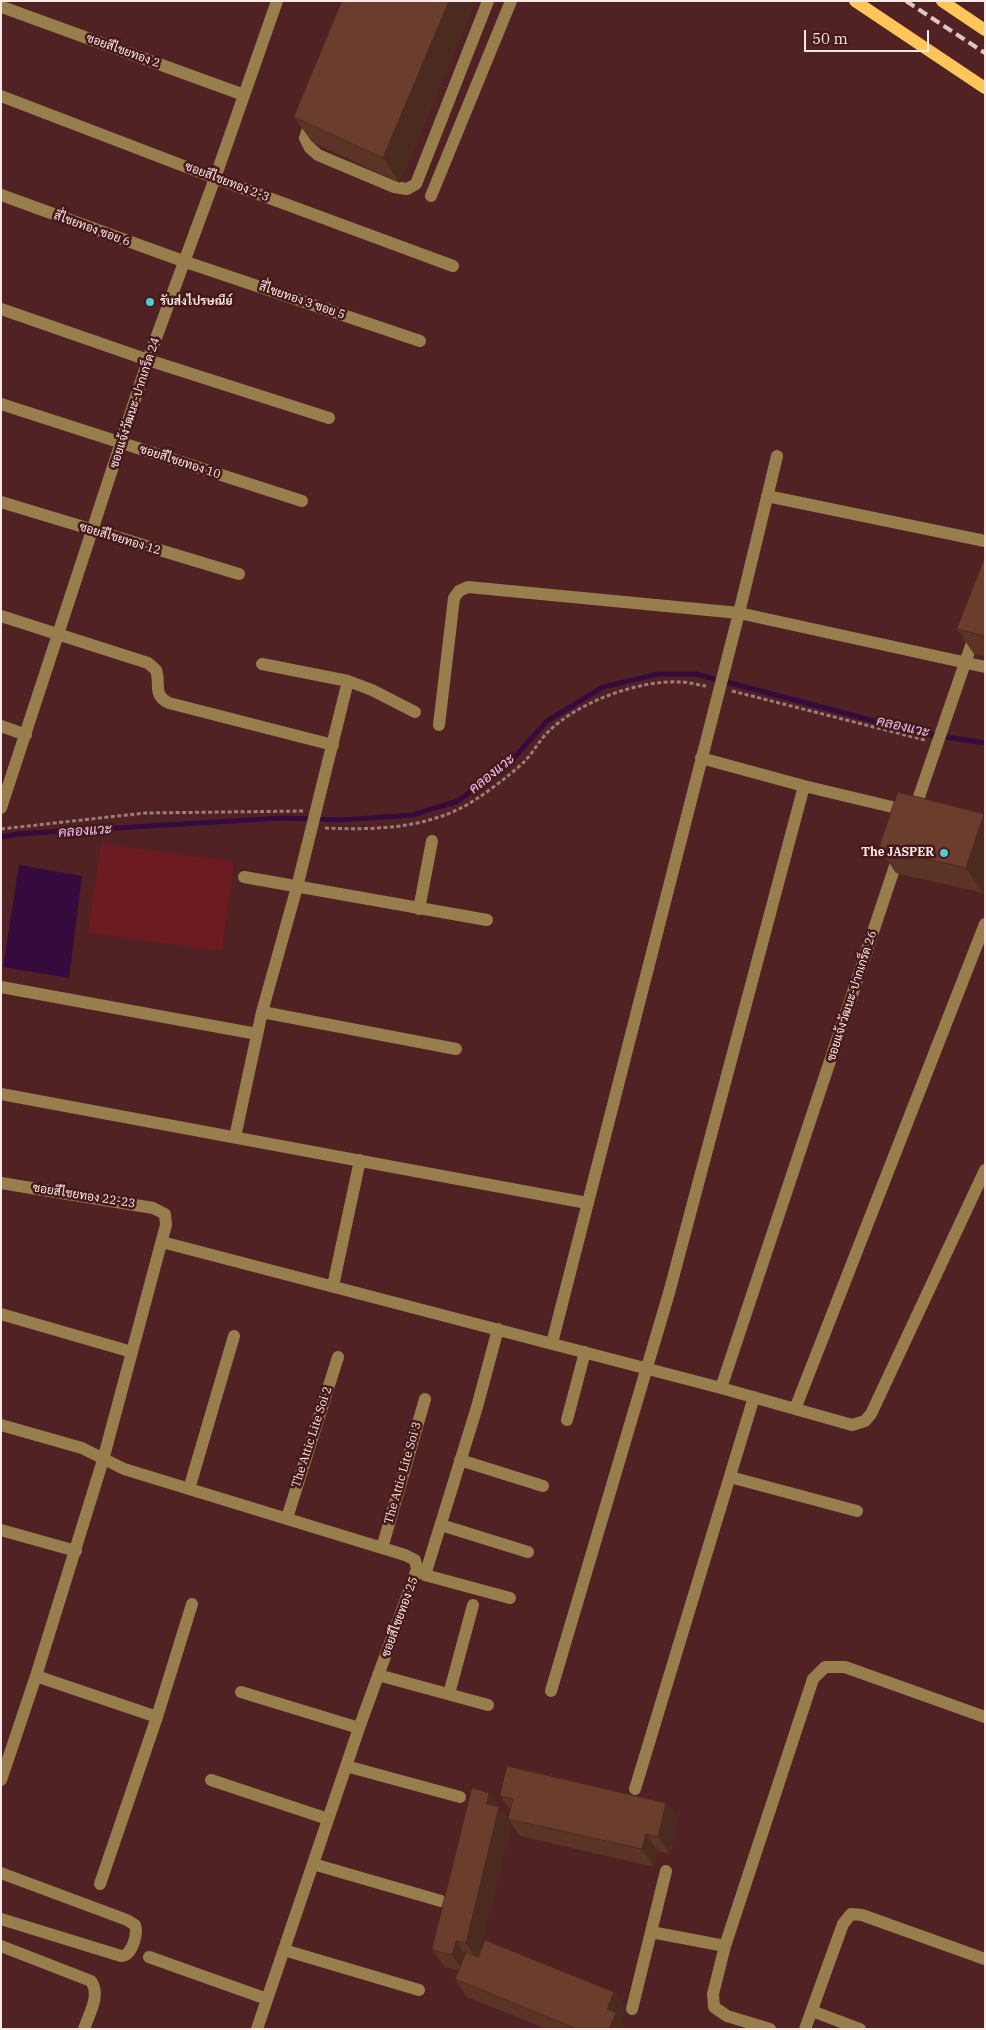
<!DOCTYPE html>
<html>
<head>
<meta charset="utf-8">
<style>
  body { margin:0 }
  #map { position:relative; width:986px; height:2030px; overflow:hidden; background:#512223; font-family:"IBM Plex Serif",serif }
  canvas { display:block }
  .frame { position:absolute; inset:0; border:2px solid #fbe8e7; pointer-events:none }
  .scale { position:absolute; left:804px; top:30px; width:125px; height:22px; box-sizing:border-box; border:2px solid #fbe8e7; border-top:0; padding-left:6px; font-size:15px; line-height:18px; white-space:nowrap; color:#fbe8e7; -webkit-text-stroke:4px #451819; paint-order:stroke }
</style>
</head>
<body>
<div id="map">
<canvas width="986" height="2030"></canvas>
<div class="frame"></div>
<div class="scale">50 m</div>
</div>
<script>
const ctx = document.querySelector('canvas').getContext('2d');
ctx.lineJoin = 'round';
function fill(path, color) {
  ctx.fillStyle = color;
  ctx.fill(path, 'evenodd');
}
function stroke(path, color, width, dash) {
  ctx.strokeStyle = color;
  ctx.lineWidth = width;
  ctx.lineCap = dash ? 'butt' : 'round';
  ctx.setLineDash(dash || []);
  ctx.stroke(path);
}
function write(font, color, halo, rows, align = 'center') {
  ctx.font = font + ' "IBM Plex Serif",Sarabun,serif';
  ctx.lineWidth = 5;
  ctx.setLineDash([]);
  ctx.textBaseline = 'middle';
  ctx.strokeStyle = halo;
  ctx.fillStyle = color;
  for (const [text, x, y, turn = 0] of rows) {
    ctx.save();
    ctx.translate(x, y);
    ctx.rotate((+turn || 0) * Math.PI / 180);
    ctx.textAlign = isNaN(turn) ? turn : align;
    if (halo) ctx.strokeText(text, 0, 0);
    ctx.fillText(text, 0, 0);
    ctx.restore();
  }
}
fill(new Path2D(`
  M101 843 234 862 222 951 88 933Z`), '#6d1a21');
fill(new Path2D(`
  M19 865 82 876 69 978 3 967Z`), '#350a3d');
stroke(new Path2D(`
  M1 837 18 834 282 818 341 820 412 815 458 801 510 762 547 721 603 687 658 674H696L920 733 985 743`), '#350a3d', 5);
stroke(new Path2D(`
  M732 691 925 740
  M325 828C371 830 417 829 459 809 478 800 509 776 524 762 533 753 539 741 548 732 578 702 638 680 680 682 689 682 698 685 706 686
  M1 829 145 813 303 811`), '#9e7b7b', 3, [4, 2.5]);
stroke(new Path2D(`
  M2 7 244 95
  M1 96 215 178 453 266
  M311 120 305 138 310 148 318 155 394 187 407 189 416 184 488 1
  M1 195 183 261 420 341
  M431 196 511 1
  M1 309 148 360 329 418
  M1 404 302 501
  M767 496 985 541
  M1 502 239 574
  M1 616 148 663 156 670C161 684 152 695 169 703L333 745
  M262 664 348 681 372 690 415 712
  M439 725 454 598 459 591 468 587 739 613 985 667
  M1 726 26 735
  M701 758 804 786 909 811
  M1 808 148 360 215 178 277 1
  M913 814 985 605
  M244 877 487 920
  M419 909 432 841
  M1 987 257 1034
  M262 1012 456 1049
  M1 1094 587 1203
  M235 1137 262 1012 297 887 348 681
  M1 1183 153 1208 165 1214 166 1225 103 1460 36 1676 1 1780
  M162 1242 721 1388 852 1425 865 1421 871 1414 985 1170
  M333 1286 360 1160
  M1 1314 132 1352
  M498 1329 477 1407 425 1575 510 1598
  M552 1343 739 613 777 456
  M721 1388 899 854
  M795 1409 985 924
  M567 1420 585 1352
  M1 1425 82 1448 124 1469 405 1555 415 1560 417 1569 359 1728 257 2029
  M460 1460 543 1486
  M730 1477 857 1511
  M189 1489 234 1336
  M287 1518 338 1357
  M441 1525 528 1552
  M1 1530 76 1551
  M382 1548 425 1399
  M378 1675 488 1705
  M36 1676 157 1717
  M551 1691 669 1293 804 786
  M241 1692 359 1728
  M449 1694 473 1605
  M346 1766 460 1797
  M211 1780 328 1819
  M635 1789 754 1397
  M313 1864 441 1901
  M1 1873 127 1920 135 1925C138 1934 132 1956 121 1956L1 1919
  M100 1884 157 1717 192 1604
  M651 1932 725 1946
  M1 1946 91 1981C101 1995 89 2014 84 2029
  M284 1950 419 1990
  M149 1957 267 1999
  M632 2009 666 1871
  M812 2011 860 2029
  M770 2029 727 2016 714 2007 713 1994 725 1946 813 1679 825 1667H845L985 1717
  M805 2029 843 1924 851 1914 862 1915 985 1959`), '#987d4d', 12);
stroke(new Path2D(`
  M855 1 985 88
  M942 1 985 30`), '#fec55a', 12);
stroke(new Path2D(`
  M906 1 985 53`), '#dec6c6', 4, [10, 5]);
fill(new Path2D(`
  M342 1 400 183 312 142 294 117Z
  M985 557V656L974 654 957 629Z
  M985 815V889L983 893 896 873 879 848Z
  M500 1796 666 1803 678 1820 670 1854 658 1851 654 1867 520 1836 508 1819 510 1810Z
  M501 1810 511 1825 480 1951 614 1992 626 2010 621 2020 627 2029H547L467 1997 455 1979 459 1971 445 1967 432 1950Z`), '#5c3426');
fill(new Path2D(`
  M449 1H476L400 183 383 158Z
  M984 814 985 815V889L983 893 966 868Z
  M489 1793 511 1825 478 1960 466 1943 487 1804Z
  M666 1803 678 1820 670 1854 658 1837Z
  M646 1834 658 1851 654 1867 642 1849Z
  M456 1941 468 1958 464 1972 452 1955Z
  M614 1992 626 2010 621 2020 627 2029H609L607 2009Z`), '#4b2b1f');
const building = new Path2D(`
  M342 1H449L383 158 294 117Z
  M985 557V636L957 629Z
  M898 792 984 814 966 868 879 848Z
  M507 1766 666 1803 658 1837 646 1834 642 1849 508 1819 513 1799 500 1796Z
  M472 1788 489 1793 487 1804 499 1807 466 1943 456 1941 452 1955 432 1950Z
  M485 1940 614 1992 607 2009 616 2013 609 2029H577L455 1979 466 1952 478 1957Z`);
fill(building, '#6b3d2c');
stroke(building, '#4b2b1f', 1);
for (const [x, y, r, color] of [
  [150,302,5,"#51ccd3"],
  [944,853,5,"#51ccd3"]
]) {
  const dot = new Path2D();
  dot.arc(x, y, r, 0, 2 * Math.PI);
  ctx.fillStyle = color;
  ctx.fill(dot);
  stroke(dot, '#451819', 2);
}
write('12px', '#fbe8e7', '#451819', [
  ["ซอยสีไชยทอง 2",123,51,20],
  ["ซอยสีไชยทอง 2-3",227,182,21],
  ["สี่ไชยทอง ซอย 6",92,229,20],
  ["สี่ไชยทอง 3 ซอย 5",302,301,19],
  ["ซอยแจ้งวัฒนะ-ปากเกร็ด 24",135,403,-72],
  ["ซอยสีไชยทอง 10",180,462,18],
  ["ซอยสีไชยทอง 12",120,539,17],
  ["ซอยแจ้งวัฒนะ-ปากเกร็ด 26",852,996,-72],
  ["ซอยสีไชยทอง 22-23",84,1196,9],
  ["The Attic Lite Soi 2",312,1437,-72],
  ["The Attic Lite Soi 3",403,1473,-74],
  ["ซอยสีไชยทอง 25",400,1617,-70]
]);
write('bold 12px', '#fbe8e7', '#451819', [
  ["รับส่งไปรษณีย์",160,302],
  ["The JASPER",934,853,"right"]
], 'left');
write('italic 14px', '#e8c1f0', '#451819', [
  ["คลองแวะ",903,727,13],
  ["คลองแวะ",492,774,-39],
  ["คลองแวะ",85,831,-4]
]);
</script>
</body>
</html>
